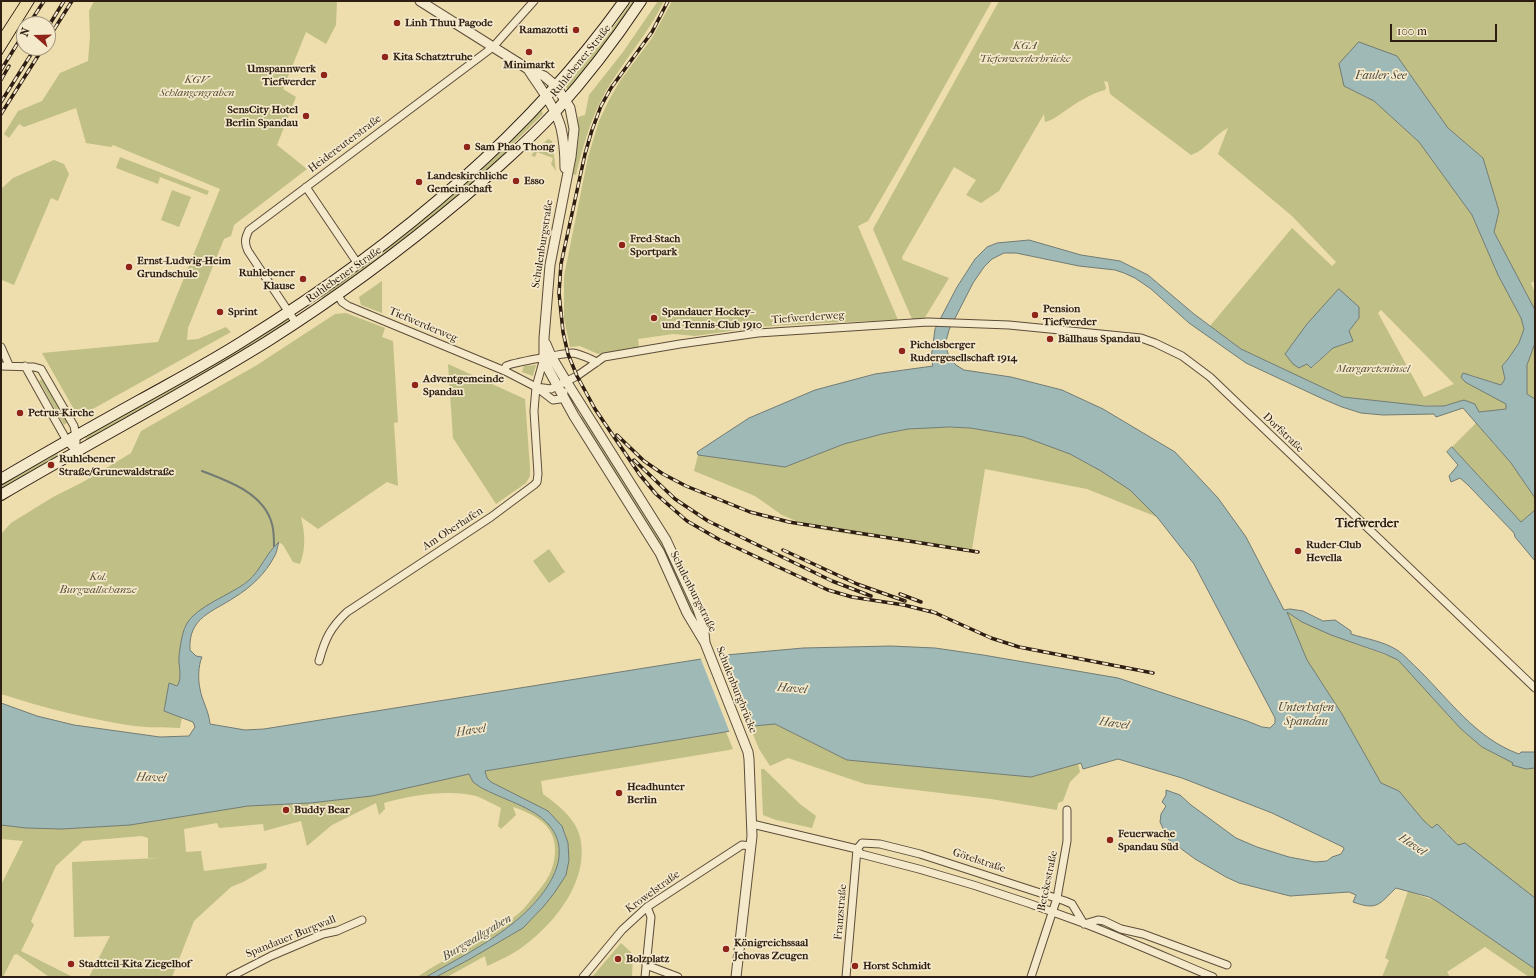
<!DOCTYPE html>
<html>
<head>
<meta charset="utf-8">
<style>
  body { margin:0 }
  #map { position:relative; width:1536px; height:978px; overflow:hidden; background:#eeddad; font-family:"IM FELL French Canon",serif }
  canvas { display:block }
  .frame { position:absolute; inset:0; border:2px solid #2d1d12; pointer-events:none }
  .north { position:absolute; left:16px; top:16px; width:40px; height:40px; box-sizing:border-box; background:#f4e9ca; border:1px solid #a49780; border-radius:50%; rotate:290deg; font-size:11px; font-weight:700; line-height:16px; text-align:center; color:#2d1d12 }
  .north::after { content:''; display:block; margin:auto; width:14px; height:18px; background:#8f2418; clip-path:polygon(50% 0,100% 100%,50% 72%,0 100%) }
  .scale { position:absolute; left:1390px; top:24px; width:107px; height:18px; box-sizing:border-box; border:2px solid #2d1d12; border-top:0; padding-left:5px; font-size:12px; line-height:14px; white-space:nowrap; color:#2d1d12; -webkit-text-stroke:3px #f4e9ca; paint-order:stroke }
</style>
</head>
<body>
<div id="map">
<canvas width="1536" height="978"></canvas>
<div class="frame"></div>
<div class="north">N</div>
<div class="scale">100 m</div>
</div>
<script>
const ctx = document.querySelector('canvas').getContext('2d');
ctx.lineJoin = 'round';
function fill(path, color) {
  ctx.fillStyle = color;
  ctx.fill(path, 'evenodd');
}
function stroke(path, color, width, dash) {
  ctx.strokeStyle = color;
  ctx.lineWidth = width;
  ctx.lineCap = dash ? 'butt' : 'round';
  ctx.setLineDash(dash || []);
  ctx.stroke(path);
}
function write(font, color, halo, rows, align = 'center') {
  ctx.font = font + ' "IM FELL French Canon",serif';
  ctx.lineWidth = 3.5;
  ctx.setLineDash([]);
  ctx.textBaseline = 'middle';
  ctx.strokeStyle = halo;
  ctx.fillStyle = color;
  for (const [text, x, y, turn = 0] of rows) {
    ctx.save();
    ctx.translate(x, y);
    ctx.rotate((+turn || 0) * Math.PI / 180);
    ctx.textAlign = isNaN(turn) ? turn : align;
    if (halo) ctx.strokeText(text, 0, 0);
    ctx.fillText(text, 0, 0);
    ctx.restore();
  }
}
fill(new Path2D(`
  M94 1H337L336 25 326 44 306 32 283 89 296 97 277 145 307 169 234 225 231 236 224 239 188 328 187 340 198 339 226 327 231 332 82 415 76 413 42 353 158 342 220 189 113 145 111 147 86 143 76 108 24 127 19 124 9 138 4 134 18 111 42 101 60 73 88 61 90 37 89 11Z
  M632 1H637L614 34 568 90 566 87 567 84 610 32Z
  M658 1H664C648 34 624 60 606 91 591 117 583 146 576 175L571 174 579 138 578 117 585 115 589 95 623 52Z
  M672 1H992L900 166 868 221 858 226 898 320 821 323 758 327 695 336 673 334 638 339 639 348 598 354 580 346 570 347 564 319V276L588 157 599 121 610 98 620 81 652 38Z
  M999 1H1535V281L1531 283 1535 293V310L1494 232 1499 211 1483 158 1448 128 1397 56 1344 86 1374 101 1419 142 1472 215 1498 275 1521 318 1524 329 1519 343 1508 359 1502 366 1505 379 1501 385 1471 375 1461 377 1465 382 1507 404 1506 409 1479 412 1449 404 1444 406 1416 405 1343 397 1241 349 1210 326 1292 228 1332 266 1336 262 1292 216 1218 154 1228 128C1214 135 1206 150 1191 155L1110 94 1108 82 1104 81 1106 88 1105 90C1089 94 1075 104 1062 113 1056 117 1053 120 1045 122L1044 114 999 191 981 203 966 195 976 180 954 167 902 257 903 260 949 278 924 319H912L873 229ZM1339 289 1359 318 1349 331 1345 344 1333 348 1312 368 1307 364 1285 354ZM1381 310 1454 384 1424 397 1378 313Z
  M541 109 543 114 512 145 504 156 414 234 324 300 320 295Z
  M548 139 552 141 556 171 551 164 553 158 537 152 535 157 531 155Z
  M120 157 209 191 207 195 160 177 158 184 116 168Z
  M54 160 64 164 69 174 58 201 51 198 14 285 2 280 1 277V189L13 178Z
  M172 190 191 197 179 227 161 220Z
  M382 281V313L361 305 359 297Z
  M346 313 385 328 382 337 393 341 398 422 394 423 398 486 387 482 318 529 301 517C305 533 306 549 300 564L293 562 283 545 279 542 272 549 259 569 248 581 185 626C182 640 179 653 180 667 180 673 181 680 177 686L169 683 164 711 182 718 180 728C165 727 149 728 134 726 89 719 44 708 1 694V534L11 523 53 497 83 482 131 453 141 431 257 365 335 314Z
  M287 318 289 321 288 323 207 373 87 440 84 436Z
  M1535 343V399L1527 394V365Z
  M448 364 525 399 530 468V476L526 483 496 504 453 438Z
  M536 365 533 376 522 372 524 366Z
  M43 378 68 422 64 425 39 381Z
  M583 416C624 481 676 553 699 626L579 418Z
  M1476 423 1511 463 1535 498V510L1521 522 1452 447Z
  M938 427 970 428 1024 437 1070 454 1101 471 1130 490 1157 517 1087 489 985 469 972 549 854 535 813 528 782 515 755 496 694 471 698 455 785 467 844 444 882 434 908 429Z
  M56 451 60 457 1 491V483Z
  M549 549 565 572 549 583 533 561Z
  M1286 611C1312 628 1340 638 1369 649 1379 653 1388 655 1398 660L1461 729 1482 747 1526 769 1535 768V898L1458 845 1449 837 1447 832 1432 828 1424 821 1399 791 1381 783 1342 714 1307 660Z
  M775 724 847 760 1031 777 1078 764 1080 772 1070 782 1063 801 1058 803 1057 810 991 799 865 784 788 758 770 766 759 749 751 729 754 726Z
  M726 732 733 749 729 750 541 781 543 794C557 804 576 819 580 837 590 879 556 922 525 945 514 954 500 960 487 966L485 956 447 977H436L470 959 523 928 544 906 566 875V835L555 819 548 811 491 782 487 778 485 771Z
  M761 769H764L800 804 816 816 812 828 776 820 763 815Z
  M469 774 473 782 480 787C501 799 534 807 549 825 578 859 539 903 512 924 486 945 455 960 426 977H417C450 955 487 940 518 914 524 909 529 902 534 896 546 883 555 869 555 851 556 825 534 814 513 807L516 815 501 829 498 826 501 808C493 804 484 799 476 796 450 789 410 795 384 803L385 809 379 815 376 803 332 825 307 846 301 821 264 831 263 824 219 828 217 823 184 829 186 852 201 851 204 871 267 863 266 869 243 882 231 887 194 921 172 977H89L110 936 74 937 72 862 159 858H148V838L142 836 83 841 56 866 31 921 34 925 21 951 73 977H49L17 954 14 955 3 977H1V885L23 841 1 839V825L26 828 62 829 130 825 248 806 310 803 372 796Z
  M1408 891 1438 902 1535 969V977H1529L1485 947 1447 972 1450 977H1382L1389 960 1385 958Z
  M621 943 633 954 632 977H592Z`), '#c0bf85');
const water = new Path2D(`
  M1359 42 1397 56 1448 128 1483 158 1499 211 1494 232 1535 310V343L1527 365V394L1535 399V498L1511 463 1463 408 1436 417 1434 414 1383 415 1361 413 1342 407 1323 399 1246 363 1189 323 1151 289 1135 278 1124 273 1115 270 1079 266 1016 253H1004L992 259 984 267 973 283 949 330 945 345 950 359 956 365 964 370 1011 377 1062 390 1103 409 1175 452 1218 498 1246 537 1284 610 1290 609 1303 611 1323 621 1335 620 1351 631V634C1366 639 1383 641 1397 650 1405 655 1412 664 1419 670 1450 701 1477 739 1519 754L1521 752H1535V768L1526 769 1512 765 1513 763 1482 747 1461 729 1398 660 1385 654 1331 635 1302 622 1287 612 1307 660 1342 714 1381 783 1399 791 1424 821 1432 828 1437 824C1445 831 1450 838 1458 845L1465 843 1535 898V969L1438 902 1429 897 1396 888C1379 904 1378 911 1353 902L1356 895 1349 892 1290 896 1239 883 1226 877 1195 859 1168 839 1160 822 1161 814 1166 806 1162 802 1166 795V790L1180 795 1191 805 1236 838 1257 847 1289 857 1315 862 1327 861 1332 857 1341 854 1344 849 1343 847 1272 813 1182 778 1118 759 1083 769 1081 763 1031 777 847 760 775 724 754 726 725 732 485 771 487 778 491 782 548 811 562 826 568 843 569 860 566 875 555 892 544 906 523 928 470 959 436 977H426C455 960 486 945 512 924 539 903 578 859 549 825 534 807 501 799 480 787L473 782 469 774 372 796 310 803 248 806 130 825 62 829 26 828 1 825V703L37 716 74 725 160 737 189 736 195 727 193 722 164 711 169 683 177 686C183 678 178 665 179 656 180 647 182 633 186 625 196 606 231 595 248 581 261 570 266 553 279 542 277 547 277 553 274 557 266 573 250 588 235 597 213 612 188 617 190 650L196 656 202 657C198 666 198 680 200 689 202 701 209 711 210 724L245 730 264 729 726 655 803 648 891 646 935 648 983 655 1118 678 1247 721 1262 727 1270 728 1275 723V718L1194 564 1157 517 1130 490 1101 471 1070 454 1024 437 970 428 949 427 908 429 882 434 844 444 785 467 698 455 697 452 749 418 815 390 875 374 933 366 931 359 935 329 957 287 975 259 987 247 997 243 1029 240 1081 255 1120 261 1148 275 1194 314 1241 349 1343 397 1425 406H1444L1464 400 1475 404 1479 412 1506 409V404L1465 382 1461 377 1463 373 1501 385 1505 379 1502 366 1508 359 1519 343 1524 329 1521 318 1498 275 1472 215 1419 142 1374 101 1344 86 1339 64Z
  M1339 289 1359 307V318L1349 331 1353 341 1333 348 1311 368 1307 364 1299 368 1293 364 1285 354 1307 324Z
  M1452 447 1521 522 1535 510V561L1515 537 1514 533 1468 485 1460 478 1451 482 1449 476 1458 465 1447 452Z`);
fill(water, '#9fb9b6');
stroke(water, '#717b74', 1);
fill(new Path2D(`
  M720 654 749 729 730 733 700 657Z`), '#eeddad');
stroke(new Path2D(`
  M202 471C228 481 264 493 272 524 274 531 274 539 274 546`), '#717b74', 2);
const minor = new Path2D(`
  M306 187 358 264
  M338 295 342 302 348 306 505 371 536 387 553 400 560 399 563 397 564 392
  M296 323 248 251C244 243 245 238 249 230L493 47 534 1
  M1 347 9 365
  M1 366 34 367 41 369 74 426 76 436V451
  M25 366 67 441 76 451
  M505 371 506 366C511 363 566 353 573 353 581 354 590 359 597 362
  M536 387 551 389 577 376 604 357 680 344 758 333 928 322 1009 325 1141 338 1155 343 1182 356 1210 377 1535 688
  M319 661C325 639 330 628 347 612L491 517 534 485 537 482 538 474 534 411 536 387 544 358
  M752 824 857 849 861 854 865 855C939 873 1012 896 1083 923 1127 940 1170 959 1213 977
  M857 849 862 843 880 844 920 854 1065 901 1072 904 1084 924
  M1084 924 1098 920 1104 921 1121 929 1143 934 1227 965
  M646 965 678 977
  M230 977 271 956 323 934 337 931 362 920
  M583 977 622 930 647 907 742 845 751 846
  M645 977 651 917 647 907
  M846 977 857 849
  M1031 977 1057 898 1067 841V810`);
const tertiary = new Path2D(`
  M420 1 528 69 544 76 556 86 570 108 574 129 571 157 550 265 544 338V358L546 365 574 416 660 553 687 613 705 643 748 752 749 759 752 836 736 977
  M528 69C540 88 555 106 561 128 564 141 565 155 565 168
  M546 344 551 356 566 381 666 540 697 607 703 624 705 642`);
const secondary = new Path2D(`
  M1 479C47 452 93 426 140 400 174 381 210 362 243 341 388 251 524 141 624 1
  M1 495C89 443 181 395 268 341 336 298 401 250 463 198 495 170 527 142 556 111 587 77 615 40 641 1`);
stroke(minor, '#5d4d39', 9);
stroke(tertiary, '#5d4d39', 11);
stroke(secondary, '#2d1d12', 12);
stroke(minor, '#f4e9ca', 7);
stroke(tertiary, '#f4e9ca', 9);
stroke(secondary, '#f4e9ca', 10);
stroke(new Path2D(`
  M1 32 21 1
  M1 56 35 1`), '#2d1d12', 1);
const rail = new Path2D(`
  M668 1 652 32 611 88 601 106 592 130 585 154 561 264 559 293 563 332 568 354 577 376 595 409 640 475 656 494 687 521 720 540 828 590 852 597 904 605 936 613
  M29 24 44 1
  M48 27 64 1
  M48 39 72 1
  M1 70 24 33
  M1 80 9 66
  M1 102 35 48
  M1 114 43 48
  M617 435 644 461 663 474 686 486 750 512 789 522 978 552
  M634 460 675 499 708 521 832 581 871 596
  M783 550 857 584 905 601
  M900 594 921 602
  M931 611 991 638 1019 647 1153 673`);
stroke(rail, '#2d1d12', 3.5);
stroke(rail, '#f4e9ca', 2, [6]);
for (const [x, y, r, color] of [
  [397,23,4,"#8f2418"],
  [576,30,4,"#8f2418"],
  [529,52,4,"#8f2418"],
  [385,57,4,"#8f2418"],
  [324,75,4,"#8f2418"],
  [306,116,4,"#8f2418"],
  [467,147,4,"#8f2418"],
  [516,181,4,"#8f2418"],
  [419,182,4,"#8f2418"],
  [622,245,4,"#8f2418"],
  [129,267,4,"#8f2418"],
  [303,279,4,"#8f2418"],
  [220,312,4,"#8f2418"],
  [1035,315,4,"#8f2418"],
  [654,318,4,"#8f2418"],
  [1050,339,4,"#8f2418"],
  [902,351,4,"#8f2418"],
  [415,385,4,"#8f2418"],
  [20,413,4,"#8f2418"],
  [51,465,4,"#8f2418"],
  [1298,551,4,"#8f2418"],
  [619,793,4,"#8f2418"],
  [286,810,4,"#8f2418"],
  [1110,840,4,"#8f2418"],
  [726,949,4,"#8f2418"],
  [618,959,4,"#8f2418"],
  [71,964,4,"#8f2418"],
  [855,966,4,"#8f2418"]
]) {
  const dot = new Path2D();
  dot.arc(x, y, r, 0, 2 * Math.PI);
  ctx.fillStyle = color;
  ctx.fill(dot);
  stroke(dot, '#f4e9ca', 1.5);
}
write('bold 11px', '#2d1d12', '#f4e9ca', [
  ["Linh Thuu Pagode",405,23],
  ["Ramazotti",568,30,"right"],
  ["Kita Schatztruhe",393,57],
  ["Minimarkt",529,65,"center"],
  ["Umspannwerk",316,69,"right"],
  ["Tiefwerder",316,82,"right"],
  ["SensCity Hotel",298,110,"right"],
  ["Berlin Spandau",298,123,"right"],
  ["Sam Phao Thong",475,147],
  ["Landeskirchliche",427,176],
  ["Gemeinschaft",427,189],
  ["Esso",524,181],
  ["Fred-Stach",630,239],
  ["Sportpark",630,252],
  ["Ernst-Ludwig-Heim",137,261],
  ["Grundschule",137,274],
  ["Ruhlebener",295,273,"right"],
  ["Klause",295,286,"right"],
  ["Pension",1043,309],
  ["Tiefwerder",1043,322],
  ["Sprint",228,312],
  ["Spandauer Hockey-",662,312],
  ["und Tennis-Club 1910",662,325],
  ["Ballhaus Spandau",1058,339],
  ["Pichelsberger",910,345],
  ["Rudergesellschaft 1914",910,358],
  ["Adventgemeinde",423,379],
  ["Spandau",423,392],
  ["Petrus-Kirche",28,413],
  ["Ruhlebener",59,459],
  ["Straße/Grunewaldstraße",59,472],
  ["Ruder-Club",1306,545],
  ["Hevella",1306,558],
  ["Headhunter",627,787],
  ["Berlin",627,800],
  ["Buddy Bear",294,810],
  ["Feuerwache",1118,834],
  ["Spandau Süd",1118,847],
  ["Königreichssaal",734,943],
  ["Jehovas Zeugen",734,956],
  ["Bolzplatz",626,959],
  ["Stadtteil-Kita Ziegelhof",79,964],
  ["Horst Schmidt",863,966]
], 'left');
write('italic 11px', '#594e34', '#f4e9ca', [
  ["KGA",1025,46],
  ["Tiefenwerderbrücke",1025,59],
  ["KGV",197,80],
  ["Schlangengraben",197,93],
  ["Margareteninsel",1373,369],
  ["Kol.",98,577],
  ["Burgwallschanze",98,590]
]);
write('11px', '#2d1d12', '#f4e9ca', [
  ["Ruhlebener Straße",581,61,-51],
  ["Heidereuterstraße",345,144,-37],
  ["Schulenburgstraße",543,244,-81],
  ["Ruhlebener Straße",344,275,-35],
  ["Tiefwerderweg",808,318,-4],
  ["Tiefwerderweg",423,325,23],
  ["Dorfstraße",1283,433,44],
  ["Am Oberhafen",453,529,-33],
  ["Schulenburgstraße",693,592,63],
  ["Schulenburgbrücke",736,690,68],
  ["Götelstraße",979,861,18],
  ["Betckestraße",1048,881,-78],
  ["Krowelstraße",653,892,-36],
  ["Franzstraße",841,912,-85],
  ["Spandauer Burgwall",291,937,-22]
]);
write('italic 12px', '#4f4c43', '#f4e9ca', [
  ["Fauler See",1381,76],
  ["Havel",792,689,5],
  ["Unterhafen",1306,708],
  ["Spandau",1306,722],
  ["Havel",1114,724,8],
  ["Havel",471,731,-9],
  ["Havel",151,778,2],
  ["Havel",1412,845,34],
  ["Burgwallgraben",477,938,-31]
]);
write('bold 13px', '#2d1d12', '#f4e9ca', [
  ["Tiefwerder",1367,524]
]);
</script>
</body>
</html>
